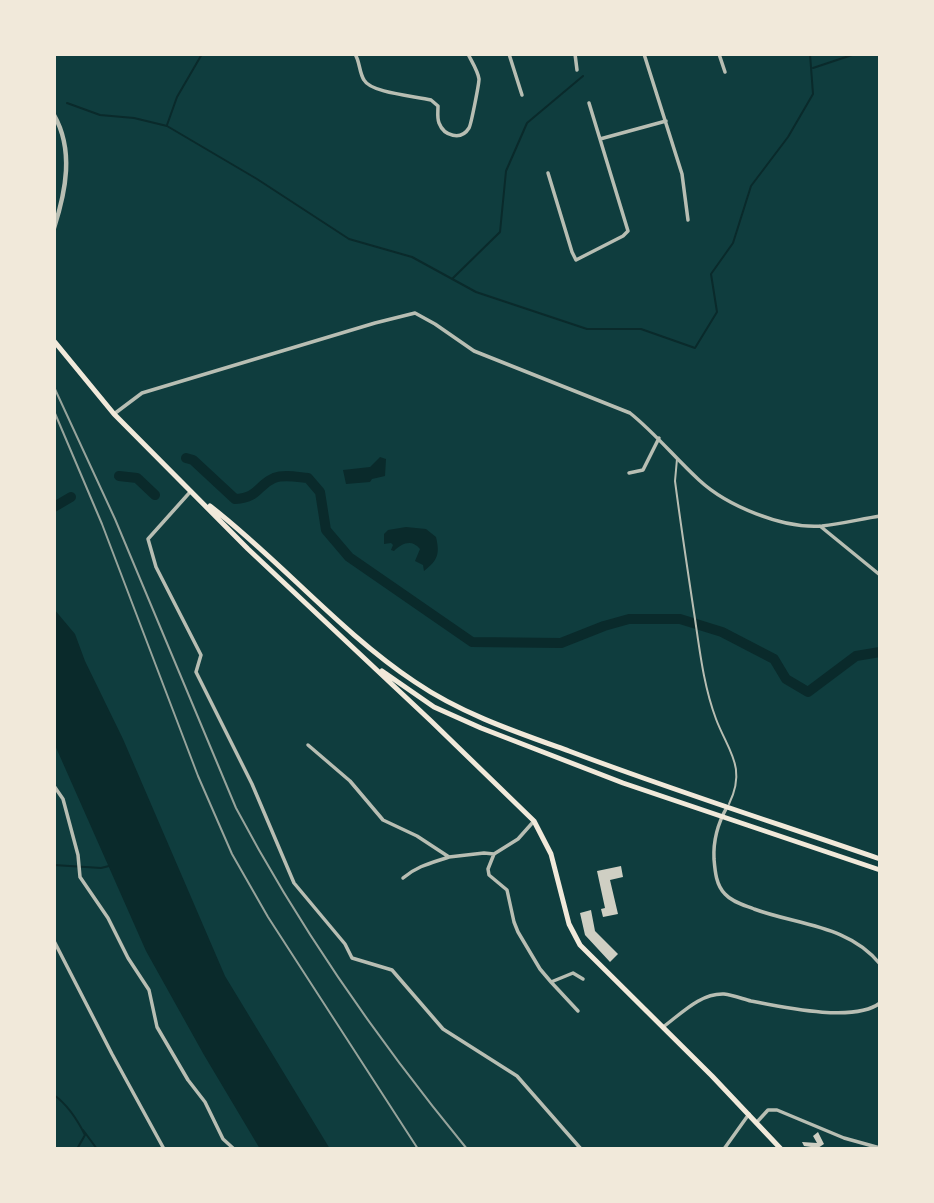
<!DOCTYPE html>
<html>
<head>
<meta charset="utf-8">
<style>
  body { margin:0 }
  #map { position:relative; width:934px; height:1203px; overflow:hidden; background:#0f3d3e; font-family:Literata,serif }
  canvas { display:block }
  .frame { position:absolute; inset:0; border:56px solid #f1e9da; pointer-events:none }
</style>
</head>
<body>
<div id="map">
<canvas width="934" height="1203"></canvas>
<div class="frame"></div>
</div>
<script>
const ctx = document.querySelector('canvas').getContext('2d');
ctx.lineJoin = 'round';
function fill(path, color) {
  ctx.fillStyle = color;
  ctx.fill(path, 'evenodd');
}
function stroke(path, color, width, dash) {
  ctx.strokeStyle = color;
  ctx.lineWidth = width;
  ctx.lineCap = dash ? 'butt' : 'round';
  ctx.setLineDash(dash || []);
  ctx.stroke(path);
}
fill(new Path2D(`
  M380 457 386 459 385 476 372 479 370 482 346 484 343 470 370 467Z
  M406 527 426 529 436 537C440 554 438 560 424 571L423 565 415 561 420 549C412 539 402 543 394 551L391 550 393 545 391 543 384 544V534L388 530Z
  M54 609 75 634 85 661 123 739 225 976 330 1149H260L204 1055 146 951 54 743Z`), '#0a2a2b');
stroke(new Path2D(`
  M813 68 855 54
  M67 103 100 115 134 118 167 126 257 179 349 239 412 257 476 292 587 329H641L695 348 717 312 711 274 733 243 751 186 788 137 813 94 810 54
  M167 125 177 97 202 54
  M452 279 500 232 506 171 527 123 583 76
  M54 865 101 868 109 866
  M54 1095C68 1105 77 1119 85 1135L77 1149
  M83 1130 97 1149`), '#0a2a2b', 2);
stroke(new Path2D(`
  M186 458 193 460 235 499C260 497 256 486 274 478 284 474 297 477 308 478L320 492 326 530 349 557 472 642 561 643 604 626 629 619H680L722 632 774 659 786 679 808 692 856 656 880 652
  M119 476 137 478 155 495
  M54 507 71 497`), '#0a2a2b', 10);
fill(new Path2D(`
  M621 866 623 877 610 880 618 914 603 917 601 909 605 908 597 871Z
  M591 910 595 931 618 954 610 962 585 935 580 913Z
  M818 1132 824 1144 818 1148 804 1146 802 1142 817 1143 813 1136Z`), '#cfcfc3');
stroke(new Path2D(`
  M677 459 675 481C681 527 688 573 695 619 700 653 704 687 716 719 728 751 747 767 729 804`), '#b8beb3', 2);
stroke(new Path2D(`
  M355 54C360 62 359 72 364 80 371 93 415 96 431 100L438 106C438 112 437 118 439 123 444 136 461 141 469 128 471 125 479 84 479 79 478 71 472 62 468 54
  M509 54 522 95
  M575 54 577 70
  M644 54 682 174 688 220
  M719 54 725 72
  M600 139 666 121
  M548 173 572 252 576 260 623 236 628 231 589 103
  M114 414 142 393 375 323 415 313 435 324 474 351 630 413C655 433 675 458 699 480 727 506 783 529 822 526 841 524 861 519 880 516
  M629 473 643 470 659 438
  M191 491 148 539 156 567 201 655 196 672 252 784 294 883 345 944 352 958 392 970 443 1029 517 1076 581 1149
  M820 526 880 575
  M308 745 350 781 383 820 417 836 449 857 484 853 494 854 518 839 534 821
  M54 786 63 799 78 855 80 877 108 918 128 958 149 990 157 1027 188 1080 205 1102 223 1139 234 1149
  M727 807C718 823 713 840 714 859 715 871 716 885 725 894 732 902 744 905 754 909 797 925 849 925 880 964
  M494 854 488 869 489 875 507 890 514 922 518 932 540 969 551 982 573 973 583 979
  M403 878C417 866 431 863 449 857
  M54 941 112 1054 164 1149
  M551 982 578 1011
  M663 1027C681 1014 700 993 724 994 733 995 743 999 751 1001 782 1007 854 1023 880 1003
  M757 1122 768 1110H777L844 1138 880 1148
  M724 1149 749 1114`), '#b8beb3', 3.5);
stroke(new Path2D(`
  M54 115C74 150 66 191 54 228`), '#b8beb3', 4.5);
stroke(new Path2D(`
  M54 341 114 414 248 549 431 721 534 821 551 854 569 924 580 945 712 1076 781 1149
  M210 506C281 561 340 632 415 682 462 714 516 732 569 751 672 790 776 823 880 859
  M382 671 434 707 481 728 623 783 880 870`), '#f1e9da', 5);
stroke(new Path2D(`
  M54 387 115 519 236 808C300 929 380 1043 467 1149
  M54 411 102 524 198 776 232 854 268 917 418 1149`), '#97a49c', 2);
</script>
</body>
</html>
